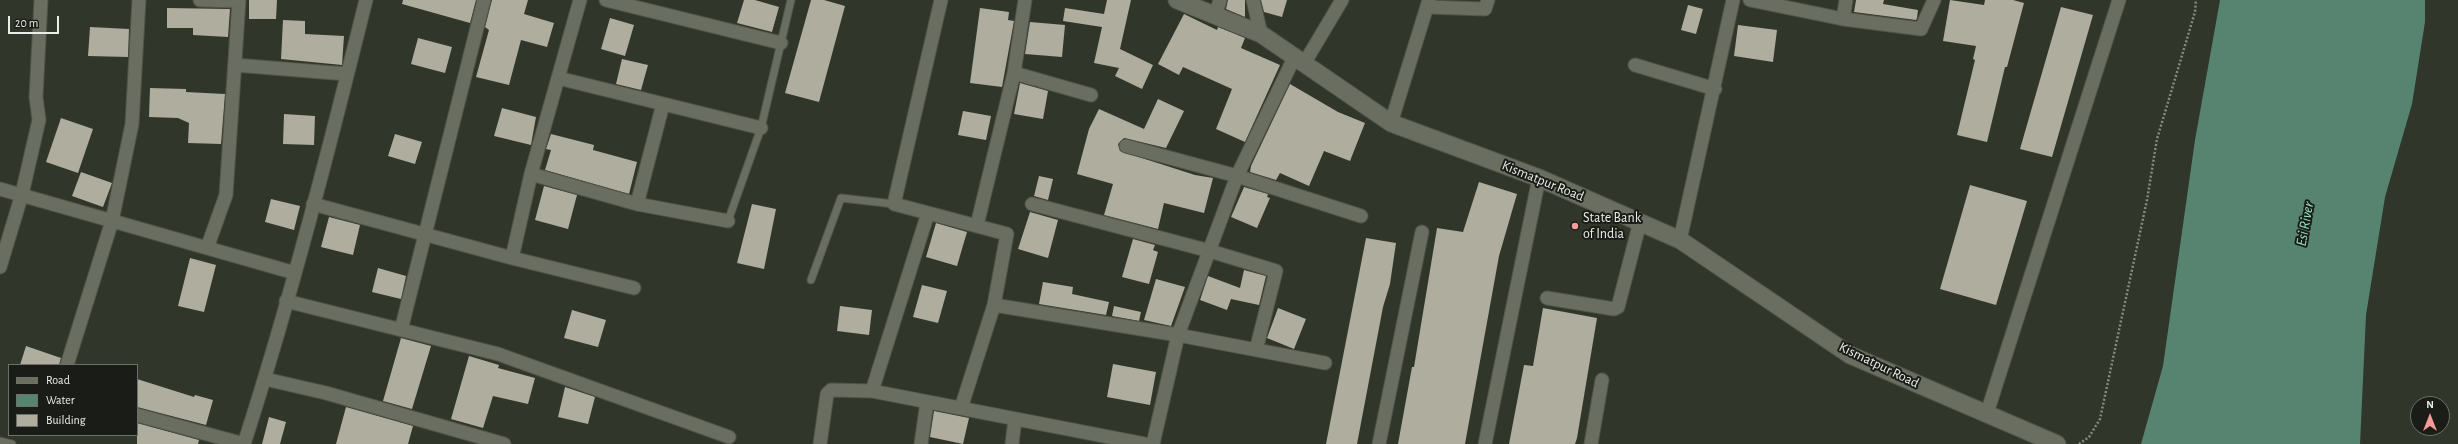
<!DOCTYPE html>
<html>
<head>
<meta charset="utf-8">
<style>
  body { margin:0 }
  #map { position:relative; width:2458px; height:444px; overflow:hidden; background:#31362a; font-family:"Alegreya Sans",sans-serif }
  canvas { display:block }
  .legend { position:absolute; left:8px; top:364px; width:130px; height:72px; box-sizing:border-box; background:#1a1c17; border:1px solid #6e706a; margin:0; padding:5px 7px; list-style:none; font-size:12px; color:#ebeee7 }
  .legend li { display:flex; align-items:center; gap:8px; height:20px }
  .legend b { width:20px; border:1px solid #6e706a }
  .north { position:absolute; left:2410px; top:396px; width:40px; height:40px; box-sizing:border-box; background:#1a1c17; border:1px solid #6e706a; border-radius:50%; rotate:0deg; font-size:11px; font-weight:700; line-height:16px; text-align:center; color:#ebeee7 }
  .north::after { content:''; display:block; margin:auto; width:14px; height:18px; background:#f59b97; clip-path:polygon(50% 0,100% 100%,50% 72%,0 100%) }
  .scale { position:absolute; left:8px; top:16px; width:51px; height:18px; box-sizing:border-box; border:2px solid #ebeee7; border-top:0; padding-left:5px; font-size:12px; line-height:14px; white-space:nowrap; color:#ebeee7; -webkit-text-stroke:3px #1a1c17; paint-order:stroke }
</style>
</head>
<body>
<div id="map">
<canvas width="2458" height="444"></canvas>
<ul class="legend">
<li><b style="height:5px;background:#696e61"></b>Road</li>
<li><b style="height:11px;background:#578471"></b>Water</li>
<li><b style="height:11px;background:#aead9e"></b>Building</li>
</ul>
<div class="north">N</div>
<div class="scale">20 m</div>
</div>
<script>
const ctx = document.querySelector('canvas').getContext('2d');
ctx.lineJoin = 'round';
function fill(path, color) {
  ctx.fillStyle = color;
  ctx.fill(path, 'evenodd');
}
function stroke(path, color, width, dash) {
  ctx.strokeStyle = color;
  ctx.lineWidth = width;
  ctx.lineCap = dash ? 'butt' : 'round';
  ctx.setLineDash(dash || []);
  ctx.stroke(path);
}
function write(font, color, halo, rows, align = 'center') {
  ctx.font = font + ' "Alegreya Sans",sans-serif';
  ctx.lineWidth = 4;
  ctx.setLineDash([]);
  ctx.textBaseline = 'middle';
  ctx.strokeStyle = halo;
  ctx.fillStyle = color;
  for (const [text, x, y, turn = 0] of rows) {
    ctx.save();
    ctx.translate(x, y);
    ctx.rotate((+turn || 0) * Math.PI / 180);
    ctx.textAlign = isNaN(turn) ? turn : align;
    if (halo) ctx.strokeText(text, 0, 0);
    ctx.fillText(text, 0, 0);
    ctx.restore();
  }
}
fill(new Path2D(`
  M2220 0H2425V22L2412 104 2385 197 2366 315 2360 444H2141L2163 366 2195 140Z`), '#578471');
fill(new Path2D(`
  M249 0H277L276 19H249Z
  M403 0H476L470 23 402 4Z
  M492 0H528L524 14 554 23 547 47 521 40 509 85 476 77 489 30 485 27Z
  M744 0H755L779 7 772 32 737 23Z
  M811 0H824L845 6 819 102 785 93Z
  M1107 0H1131L1120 49 1153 65 1142 89 1115 76 1119 68 1094 63 1102 27 1063 21 1065 8 1104 14Z
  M1228 0H1245V17L1226 9Z
  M1261 0H1287L1282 17 1264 12Z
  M1856 0H1884L1883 4 1918 10 1917 18 1916 20 1854 12Z
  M1950 0 1984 5 1985 0H2013L2024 3 2007 67H2005L1987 142 1957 135 1975 60 1973 59 1976 46 1943 41Z
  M1688 5 1703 9 1696 34 1681 30Z
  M2061 7 2093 15 2052 157 2020 149Z
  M167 8 230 9 228 37 193 35V28H167Z
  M980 8 1009 12 1008 20 1014 21 1002 87 970 83Z
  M1184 14 1217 30 1218 27 1245 38 1241 48 1280 65 1245 142 1216 129 1232 89 1183 67 1179 75 1158 64Z
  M610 18 634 25 625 56 601 49Z
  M283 20 305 21V34L344 36 342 65 281 59Z
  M1030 22 1065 25 1062 57 1025 54Z
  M1738 25 1777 30 1773 62 1734 56Z
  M90 27 129 29 128 57 88 56Z
  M418 38 452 47 445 73 411 64Z
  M622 59 648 65 641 90 616 84Z
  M1020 83 1048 91 1043 119 1014 114Z
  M1290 84 1338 112 1365 123 1350 161 1324 151 1309 186 1280 173 1276 180 1250 172 1251 166Z
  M150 88 186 89V92L225 94 221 144 188 143 189 123 178 118 149 117Z
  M1158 99 1184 111 1166 148 1124 138 1118 144 1120 151 1195 175 1213 178 1204 213 1164 203 1158 229 1104 215 1113 184 1077 174 1089 129 1099 109 1144 129Z
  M502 108 536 117 531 145 494 136Z
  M963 111 991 116 986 140 958 135Z
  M284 114 315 116 314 145 283 144Z
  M61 118 93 129 78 173 46 162Z
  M395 134 422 142 415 164 388 156Z
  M551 134 594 145 593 150 637 162 629 194 545 170 551 150 546 149Z
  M81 172 112 183 103 207 72 196Z
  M1039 176 1053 179 1048 200 1034 196Z
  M1479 182 1517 194 1499 256 1465 444H1398L1412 367H1414L1437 228 1463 232Z
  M1970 185 2027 201 1996 305 1940 289Z
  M544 186 577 195 568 229 535 220Z
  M1244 187 1268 194 1267 197 1270 198 1257 228 1231 217Z
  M271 199 300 206 294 230 265 222Z
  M752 204 776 209 764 269 737 263Z
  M1030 212 1058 220 1048 258 1018 249Z
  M329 217 360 225 353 255 321 247Z
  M936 223 967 232 957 266 926 257Z
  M1366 238 1396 243 1390 284 1383 307 1357 444H1326Z
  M1133 239 1155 245 1153 250 1158 252 1149 284 1122 277Z
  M190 258 216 265 204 312 178 306Z
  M378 268 406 276 401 299 372 292Z
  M1244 270 1266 276 1259 305 1231 299 1227 310 1200 300 1208 276 1240 288Z
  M1156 279 1185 287 1171 326 1144 320Z
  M1043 282 1073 287 1072 294 1109 302 1106 315 1039 304Z
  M922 285 947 291 938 323 913 317Z
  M840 306 872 310 869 335 837 331Z
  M1114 306 1141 312 1139 321 1112 316Z
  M1278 308 1306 319 1294 349 1267 338Z
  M1543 308 1597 318 1577 438 1575 444H1509L1524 365 1533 366Z
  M572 310 606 320 598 347 564 338Z
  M401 338 431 346 412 409 383 401Z
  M26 346 61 358 59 365H20Z
  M469 356 499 365 498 368 535 378 528 404 493 396 483 428 451 419Z
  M1113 364 1156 372 1150 405 1107 397Z
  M137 379 194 397 195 395 213 400 206 425 137 407Z
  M565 387 595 397 588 424 558 417Z
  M346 407 413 426 408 444H336Z
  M934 411 969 418 963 444 930 437Z
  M269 417 286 422 280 444H262Z
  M137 423 199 440 198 444H137Z`), '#aead9e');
const service = new Path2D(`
  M728 221 761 128 791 0
  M811 280 841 198 894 204
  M0 441 12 444`);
const minor = new Path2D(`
  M200 0 239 1
  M606 0 781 43
  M941 0 894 204 928 213 872 391 1145 444
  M1253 0 1261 34
  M1750 0 1843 19 1921 29 1934 0
  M1427 7 1485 9 1488 0
  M1215 16 1220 0
  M1843 19 1846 0
  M1305 62 1342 0
  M235 65 347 74
  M1635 65 1715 89
  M1014 73 1091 95
  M558 78 761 128
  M1391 123 1429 0
  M1126 146 1237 176 1361 216
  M531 174 637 204 728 221
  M0 189 295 273
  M313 204 512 258 634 288
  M637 204 663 104
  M1032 204 1210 251 1276 271 1256 350
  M928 213 1007 234 994 305 961 408
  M977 225 1014 73 1025 0
  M1680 240 1733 0
  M207 248 226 195 239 0
  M512 258 531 174 580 0
  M0 267 22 194 39 120 36 97 41 0
  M1547 298 1614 309 1618 307 1640 222
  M286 301 498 354 729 437
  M994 305 1178 335 1325 363
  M401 330 484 0
  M67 365 112 221 132 124 139 0
  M265 379 326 393 504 444
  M1987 413 2119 0
  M137 415 244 444
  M244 444C291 298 329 149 366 0
  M820 444 827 394 831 390 872 391
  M921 444 927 402
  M1012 444 1015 419
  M1153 444 1178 335 1237 176 1295 56
  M1379 444 1422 232
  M1485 444 1539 178
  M1591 444 1602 380`);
const tertiary = new Path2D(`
  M1177 0 1261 34 1391 123 1539 178 1680 240 1850 355 2057 444`);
stroke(service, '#505349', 9);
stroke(minor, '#505349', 15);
stroke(tertiary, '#505349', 19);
stroke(new Path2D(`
  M2079 444 2089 437 2100 419 2147 200 2157 139 2195 12 2196 0`), '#868a81', 2.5, [2, 2]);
stroke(service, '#696e61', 7);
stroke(minor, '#696e61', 13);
stroke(tertiary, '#696e61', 17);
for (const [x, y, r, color] of [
  [1575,226,4,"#f59b97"]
]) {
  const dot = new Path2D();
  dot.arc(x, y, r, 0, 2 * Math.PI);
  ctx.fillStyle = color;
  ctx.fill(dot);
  stroke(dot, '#1a1c17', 1.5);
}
write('14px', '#ebeee7', '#1a1c17', [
  ["Kismatpur Road",1543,181,22],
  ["Kismatpur Road",1879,365,26]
]);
write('14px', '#ebeee7', '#1a1c17', [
  ["State Bank",1583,218],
  ["of India",1583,234]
], 'left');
write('italic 15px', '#97e4c3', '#1a1c17', [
  ["Esi River",2305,224,-80]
]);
</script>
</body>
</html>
